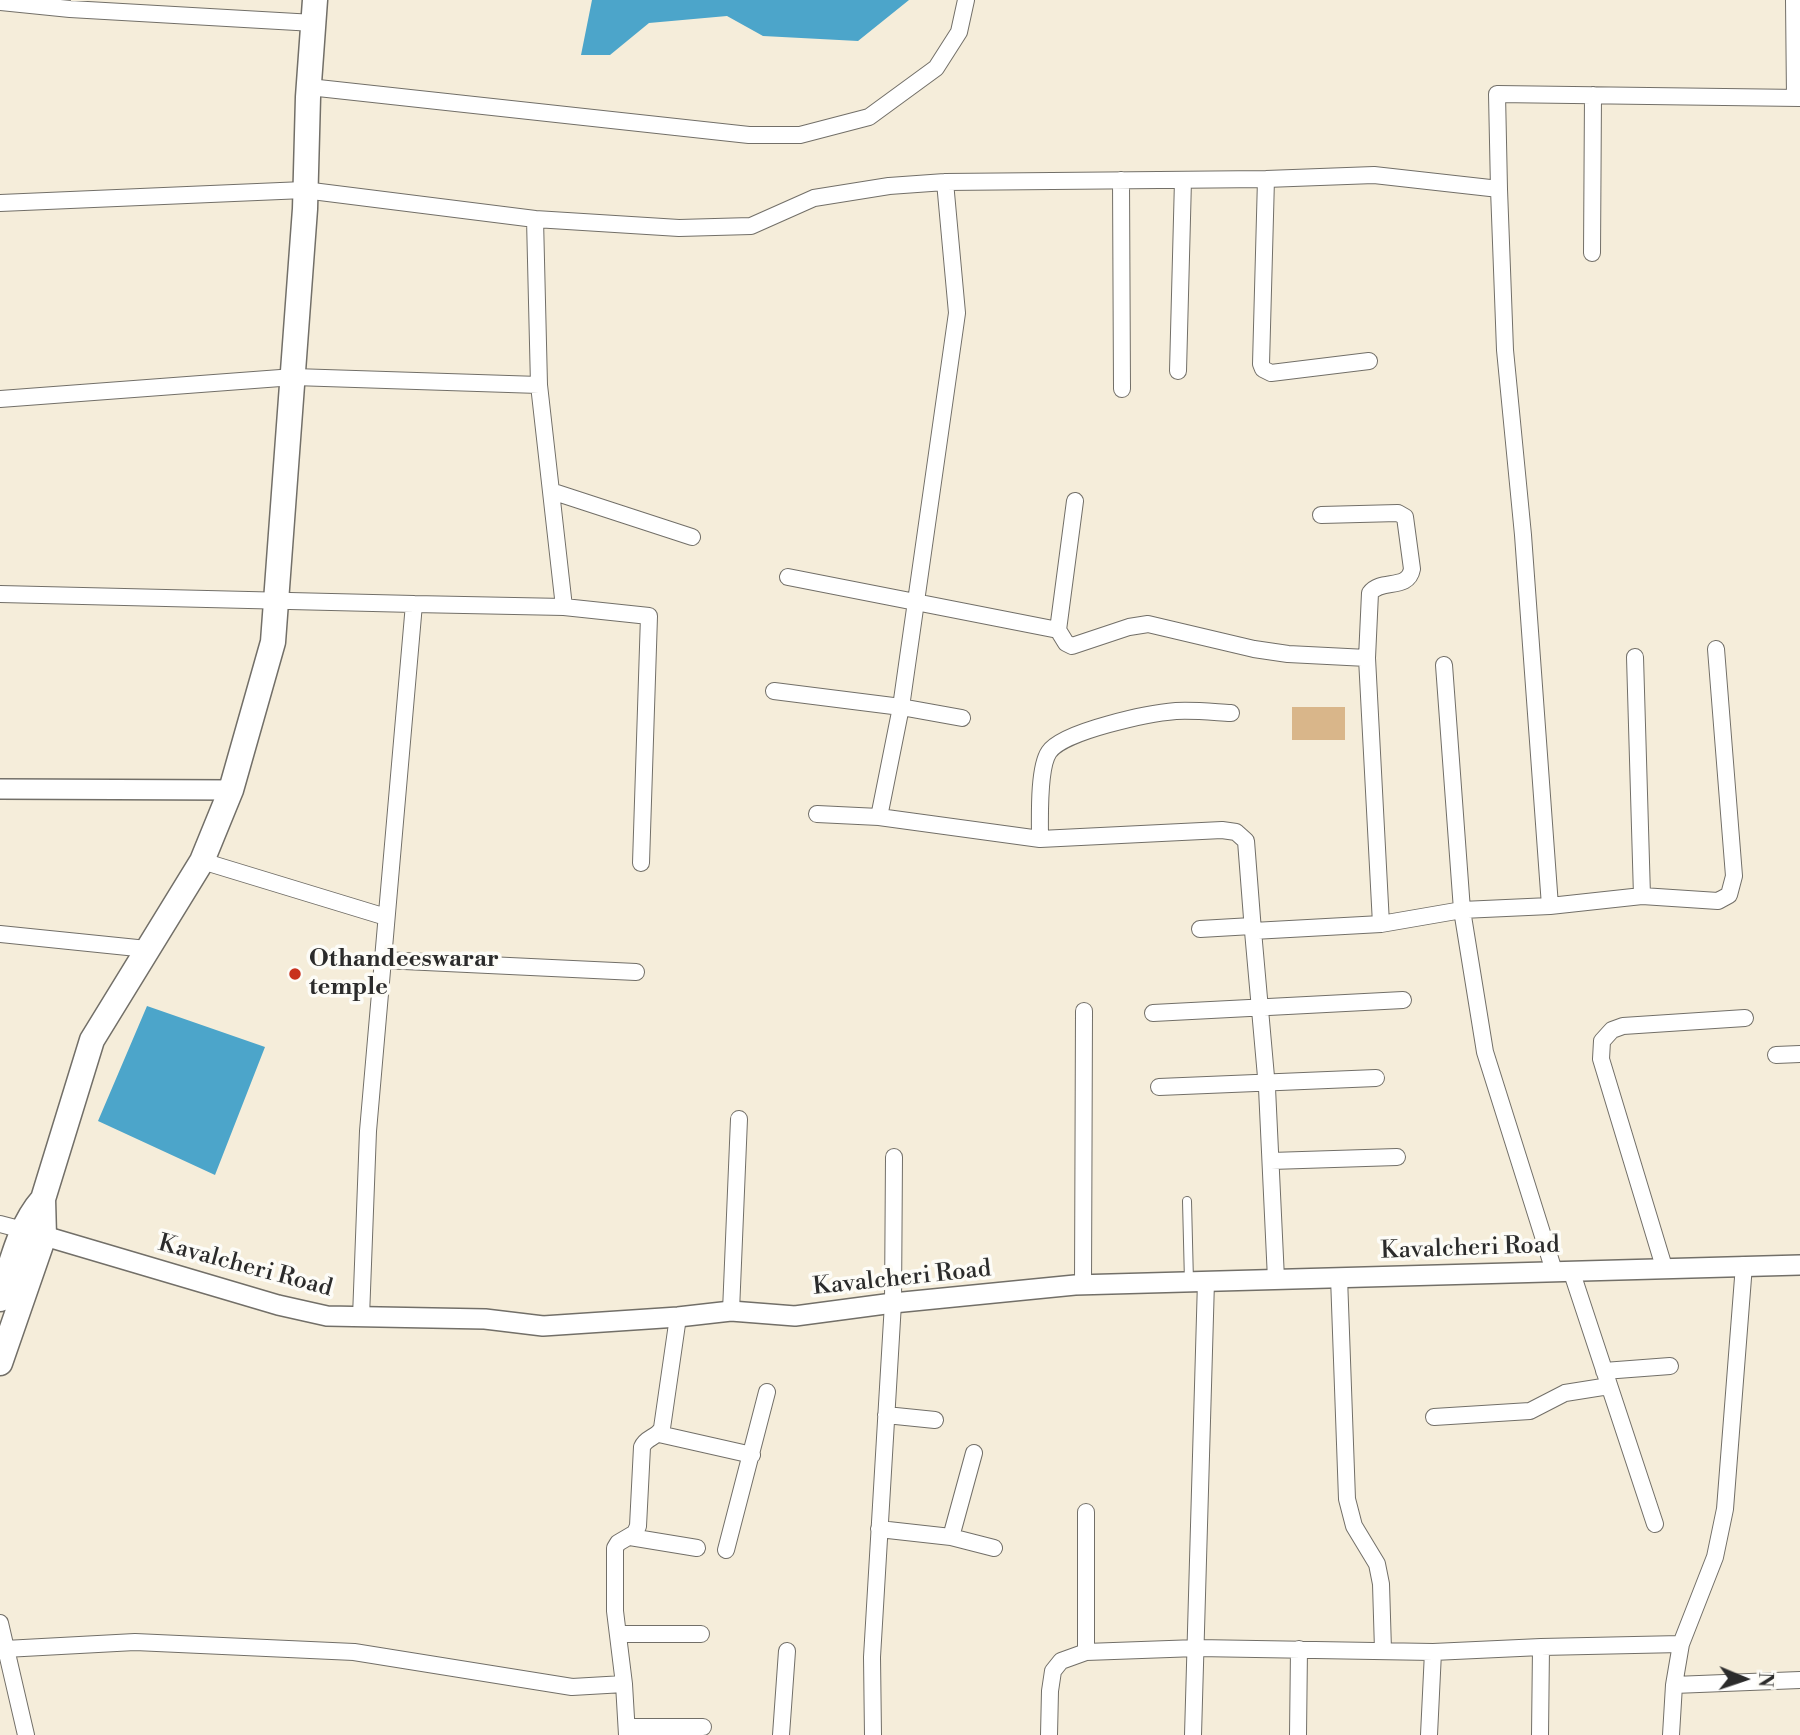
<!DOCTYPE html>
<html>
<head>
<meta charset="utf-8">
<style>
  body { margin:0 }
  #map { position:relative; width:1800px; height:1735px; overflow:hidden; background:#f5edda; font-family:"Libre Bodoni",serif }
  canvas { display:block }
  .north { position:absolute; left:1709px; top:1644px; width:70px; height:70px; -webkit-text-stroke:5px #fdfcf7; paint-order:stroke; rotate:92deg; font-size:19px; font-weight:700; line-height:28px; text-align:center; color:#2b2b2b }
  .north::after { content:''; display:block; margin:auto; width:24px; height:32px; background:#2b2b2b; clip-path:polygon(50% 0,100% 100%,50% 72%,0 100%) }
</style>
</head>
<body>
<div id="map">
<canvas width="1800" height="1735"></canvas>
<div class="north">N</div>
</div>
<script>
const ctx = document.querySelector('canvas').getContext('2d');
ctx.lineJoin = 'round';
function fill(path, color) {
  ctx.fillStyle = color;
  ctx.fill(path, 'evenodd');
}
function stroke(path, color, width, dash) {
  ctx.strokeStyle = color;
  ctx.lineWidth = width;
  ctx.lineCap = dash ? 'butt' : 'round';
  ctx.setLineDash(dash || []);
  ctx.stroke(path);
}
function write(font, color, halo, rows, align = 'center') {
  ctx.font = font + ' "Libre Bodoni",serif';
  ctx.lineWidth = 7;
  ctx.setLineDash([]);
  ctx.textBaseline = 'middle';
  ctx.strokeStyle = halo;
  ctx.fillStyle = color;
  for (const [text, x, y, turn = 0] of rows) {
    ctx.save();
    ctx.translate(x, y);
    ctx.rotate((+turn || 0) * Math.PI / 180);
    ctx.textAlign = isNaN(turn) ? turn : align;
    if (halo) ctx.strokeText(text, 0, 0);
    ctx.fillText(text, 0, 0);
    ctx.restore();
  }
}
fill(new Path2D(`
  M592 0H909L858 41 763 36 727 16 649 23 610 55H581Z
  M147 1006 265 1047 215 1175 98 1121Z`), '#4ca5ca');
fill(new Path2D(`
  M1292 707H1345V740H1292Z`), '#d9b68a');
const service = new Path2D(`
  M1187 1201 1189 1282`);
const minor = new Path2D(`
  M1794 0 1795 98
  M0 2 70 9 314 23
  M309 87 749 135H800L869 117 936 68 959 32 966 0
  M1266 179 1261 364 1263 369 1271 373 1369 361
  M1121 180 1122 389
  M1499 189 1505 350 1523 535 1550 906
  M0 203 304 190 535 219
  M1592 253 1593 95
  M1178 371 1183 180
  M0 399 294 377 539 385
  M551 491 692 537
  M1321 515 1398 513 1405 517 1412 569C1408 591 1381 578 1370 593L1367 658
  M788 577 1058 630 1075 501
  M0 594 414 604
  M1058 630 1066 643 1072 646 1129 627 1148 624 1254 649 1288 654 1367 658 1381 924
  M1635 657 1642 896
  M1444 665 1462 910 1485 1052 1554 1271
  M774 691 901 707 962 718
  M817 814 879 817 1040 839 1222 830 1236 832 1246 841 1253 931 1381 924 1462 910 1550 906 1642 896 1718 901 1729 895 1734 876 1716 649
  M879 817 901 707 957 313 945 182
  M1040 839C1040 819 1038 768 1049 752 1063 731 1150 713 1176 711 1194 710 1213 712 1231 713
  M202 861 386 917
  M641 863 649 616 564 607 539 385 535 219 679 228 751 226 814 198 889 186 945 182 1266 179 1374 175 1499 189 1497 94 1800 98
  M1200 929 1252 926
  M1253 931 1267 1088 1276 1279
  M0 934 147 949
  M383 960 636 972
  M1153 1013 1403 1000
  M1776 1055 1800 1054
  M1159 1087 1376 1078
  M1271 1161 1397 1157
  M0 1224 23 1230
  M1664 1267 1601 1059 1602 1041 1612 1030 1623 1026 1745 1018
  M1571 1270 1655 1524
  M1339 1277 1347 1499 1354 1526 1377 1564 1381 1584 1383 1650
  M1083 1285 1084 1011
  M731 1311 739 1119
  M361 1317 368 1131 414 604 564 607
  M1604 1371 1670 1366
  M886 1415 935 1420
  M1434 1417 1530 1411 1565 1393 1609 1386
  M659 1434 752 1455
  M1086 1512V1652
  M879 1529 951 1537 974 1453
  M630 1537 697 1548
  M951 1537 994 1548
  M726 1550 767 1392
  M0 1623 26 1735
  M618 1634H701
  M5 1649 135 1642 354 1652 572 1687 624 1684
  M1674 1685 1800 1680
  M627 1727H703
  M627 1735 624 1684 615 1611V1548L618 1543 635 1533 638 1526 642 1447C646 1437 657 1438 662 1428L678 1317
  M781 1735 787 1651
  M873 1735 872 1657 893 1303 894 1157
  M1049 1735 1050 1691 1053 1671 1061 1661 1086 1652 1197 1648 1433 1652 1541 1647 1681 1644
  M1193 1735 1206 1281
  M1298 1735 1299 1649
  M1429 1735 1433 1652
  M1540 1735 1541 1647
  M1671 1735 1674 1685 1681 1644 1715 1557 1725 1509 1744 1265`);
const tertiary = new Path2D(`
  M0 789 231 790
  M31 1232 278 1305 327 1316 485 1319 543 1326 678 1317 731 1311 795 1316 893 1303 1075 1285 1800 1265`);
const primary = new Path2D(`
  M0 1299C11 1265 19 1226 43 1199
  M0 1363 44 1236 43 1199 92 1040 202 861 231 790 273 642 305 209 308 97 315 0`);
stroke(service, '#726f68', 10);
stroke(minor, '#726f68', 18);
stroke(tertiary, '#726f68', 22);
stroke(primary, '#726f68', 27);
stroke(service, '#fff', 8);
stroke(minor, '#fff', 16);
stroke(tertiary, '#fff', 19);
stroke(primary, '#fff', 24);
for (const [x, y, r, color] of [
  [295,974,7,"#c8321e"]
]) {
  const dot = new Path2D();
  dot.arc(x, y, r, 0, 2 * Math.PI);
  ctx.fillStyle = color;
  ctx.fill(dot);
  stroke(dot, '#fdfcf7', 2.5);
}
write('bold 24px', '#2b2b2b', '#fdfcf7', [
  ["Othandeeswarar",309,960],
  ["temple",309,988]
], 'left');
write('24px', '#2b2b2b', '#fdfcf7', [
  ["Kavalcheri Road",1470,1249,-2],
  ["Kavalcheri Road",245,1267,15],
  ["Kavalcheri Road",902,1279,-6]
]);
</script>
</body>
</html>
